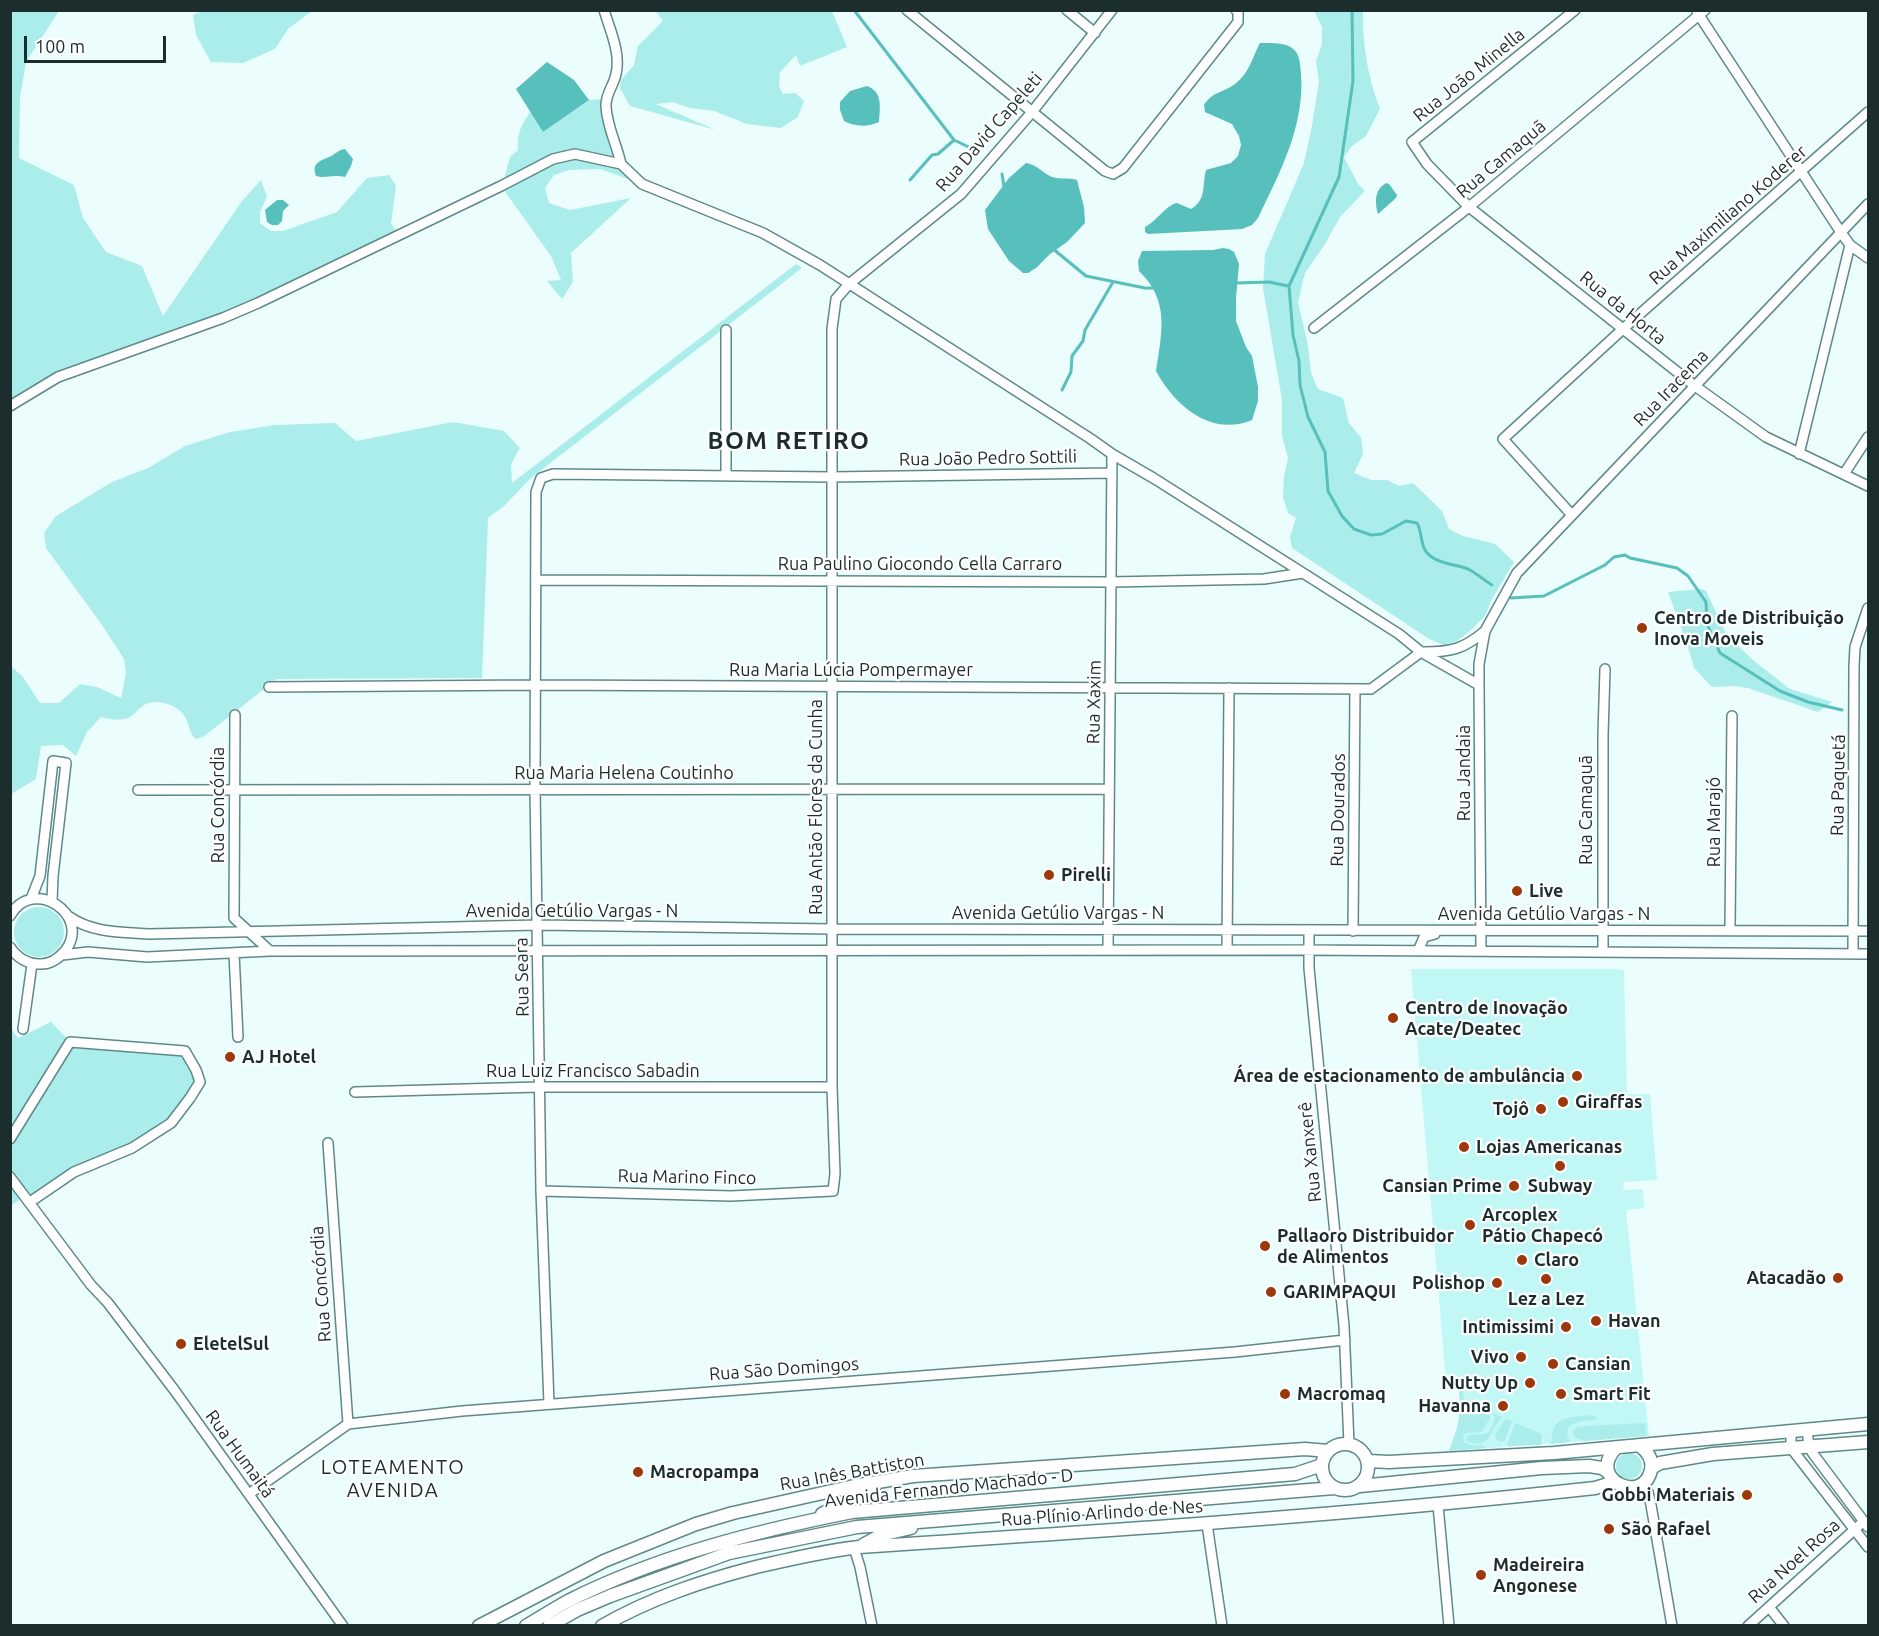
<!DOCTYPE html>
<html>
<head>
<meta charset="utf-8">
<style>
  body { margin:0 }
  #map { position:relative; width:1879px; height:1636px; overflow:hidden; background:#ebfdfc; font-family:Ubuntu,sans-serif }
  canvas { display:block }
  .frame { position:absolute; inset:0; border:12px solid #1b2d2c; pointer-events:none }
  .scale { position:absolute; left:24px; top:36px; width:142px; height:27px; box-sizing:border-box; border:3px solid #1b2d2c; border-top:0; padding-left:8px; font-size:18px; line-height:21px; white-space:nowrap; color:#1b2d2c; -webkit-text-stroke:4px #fff; paint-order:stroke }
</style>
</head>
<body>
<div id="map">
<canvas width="1879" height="1636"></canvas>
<div class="frame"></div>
<div class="scale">100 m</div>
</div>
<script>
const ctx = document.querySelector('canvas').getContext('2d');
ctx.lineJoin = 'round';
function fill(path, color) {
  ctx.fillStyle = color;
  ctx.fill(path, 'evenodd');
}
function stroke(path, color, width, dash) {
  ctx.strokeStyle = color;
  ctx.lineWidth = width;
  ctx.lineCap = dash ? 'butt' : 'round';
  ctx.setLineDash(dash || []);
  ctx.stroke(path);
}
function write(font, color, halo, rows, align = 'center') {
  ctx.font = font + ' Ubuntu,sans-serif';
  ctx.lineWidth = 4.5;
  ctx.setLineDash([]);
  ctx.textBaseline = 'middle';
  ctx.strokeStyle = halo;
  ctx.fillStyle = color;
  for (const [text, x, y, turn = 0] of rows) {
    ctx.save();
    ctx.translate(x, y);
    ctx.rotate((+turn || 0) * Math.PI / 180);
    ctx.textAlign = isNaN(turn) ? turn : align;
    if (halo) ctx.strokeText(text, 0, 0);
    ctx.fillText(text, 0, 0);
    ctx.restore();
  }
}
fill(new Path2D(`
  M1411 969H1615L1624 970 1627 1094H1650L1657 1180 1623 1182 1624 1190 1643 1189 1644 1208 1626 1210 1649 1436 1449 1451 1459 1423 1461 1405 1458 1381H1446Z`), '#c1f8f6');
fill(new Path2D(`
  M11 11H59L26 62 20 98 19 158 74 185 83 218 106 252 142 266 163 316 242 201 261 180 267 197 260 212V223L271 231H283L337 212 367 178 389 175 396 186 391 224 399 234 258 303 58 377 11 406Z
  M202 11V10L312 11 288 29 275 49 243 63 211 62 196 35 193 15Z
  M656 11H832L847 47 800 66 796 55 780 72 779 86 783 94 795 93 804 101 798 117 781 128 747 124 714 111 690 108 673 102 656 104 716 130 630 106 620 88 621 80 634 65 638 46 663 21Z
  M1314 11H1363C1362 42 1368 79 1380 109L1366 136 1352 146 1344 157 1358 184 1365 191 1340 217 1325 244 1305 273 1298 302 1308 345 1311 373 1318 389 1343 398 1349 423 1361 438 1363 454 1354 473 1371 480H1387L1399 486 1413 483 1442 511 1449 529 1463 536 1495 544 1514 562 1492 599 1485 616 1470 631 1457 641 1444 645 1429 639 1292 548 1290 537 1296 518 1288 513 1283 497 1284 476 1288 458 1282 436V400L1263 288 1265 254 1304 163 1312 126 1319 81 1316 61 1322 44V27Z
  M606 99 621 164 642 184 600 169 569 170 554 175 545 188 549 203 570 210 631 198 571 253 573 282 562 299 547 281 561 280 551 256 501 186 510 181 505 176 510 157 518 150C516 134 522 124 531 111L543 132 589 100Z
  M796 264 802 268 531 478 504 506 488 518 482 678 277 679 203 737 195 739C187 730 190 719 180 711 171 703 155 699 144 705 139 708 135 714 130 717 121 722 110 719 101 717L87 732 76 756 63 745 41 746 36 779 11 794 10 665 23 677 40 703H59L80 684 97 687 121 698 126 674 124 659 102 625 46 548 44 533 56 516 112 482 148 468 185 446 230 432 275 425 335 423 356 441 453 422 504 431 520 448 511 464 512 483Z
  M1701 589 1706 591 1727 635 1754 661 1790 689 1832 702 1818 712 1748 688 1734 686 1712 687 1694 668 1687 643 1668 592Z
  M14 932a25 25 0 1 1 50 0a25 25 0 1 1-50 0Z
  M51 1022 70 1042 185 1051 200 1082 171 1123 132 1148 74 1172 11 1205 10 1027 18 1038Z
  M1458 1380H1462L1464 1404 1478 1402 1475 1405 1476 1409 1489 1415 1490 1418 1481 1432 1465 1433 1463 1437 1464 1442 1470 1445 1485 1446V1448L1449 1451C1461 1420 1461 1413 1458 1380Z
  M1492 1413 1502 1417C1488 1432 1493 1448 1468 1442L1467 1438 1470 1435C1485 1434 1490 1437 1495 1418Z
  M1591 1415 1596 1417V1420L1580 1421 1568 1427 1567 1436 1571 1442 1551 1444C1552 1415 1568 1418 1591 1415Z
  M1505 1419 1512 1421 1505 1440 1501 1442 1496 1439 1495 1435Z
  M1515 1423 1542 1434 1541 1445 1507 1446Z
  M1645 1423 1647 1436 1584 1441 1575 1437 1572 1432 1577 1427 1585 1426Z
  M1616 1466a13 13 0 1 1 26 0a13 13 0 1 1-26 0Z`), '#abedeb');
fill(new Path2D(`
  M1260 43C1269 43 1284 42 1292 48 1300 53 1300 64 1301 73 1305 126 1280 172 1258 218L1252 225 1242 229 1148 234 1145 232V227C1157 221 1166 205 1177 203L1191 209C1207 200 1202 184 1206 170L1231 163 1238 156 1241 145 1239 136 1232 124 1205 112 1204 105C1213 91 1223 93 1235 84 1250 72 1252 58 1260 43Z
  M547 62 574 80 589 100 543 132 516 89Z
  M867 86C883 92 880 107 879 122 868 127 855 127 844 121L840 110V102L850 91Z
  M345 149 353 159 351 166 345 177C332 174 325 179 316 176 311 162 321 161 331 156 337 153 338 150 345 149Z
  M1026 163C1038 165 1042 173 1052 177 1060 180 1069 177 1077 180L1084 207 1085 223 1067 242 1050 254 1036 268 1028 273H1023L1009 261 988 229 985 210 1009 178Z
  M1386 183 1389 184 1397 195 1396 198 1378 214C1375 203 1374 190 1386 183Z
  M277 200H283L289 205 283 211 282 221 278 225H272L267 222 265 210Z
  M1223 248 1229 249 1234 252 1239 264 1236 298V321L1246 347 1252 356 1258 387V401L1252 420C1211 437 1175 406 1156 371 1162 332 1170 301 1139 271L1138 261 1142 251 1213 250Z`), '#57bfbc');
stroke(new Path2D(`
  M854 10 954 140 977 151
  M1352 10 1353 81 1339 177 1289 286 1293 335 1299 361 1300 385 1308 417 1325 452 1328 491 1342 516 1354 529 1371 535 1382 534 1406 521 1417 523C1422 531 1420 541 1425 550 1432 563 1455 564 1468 569 1476 573 1484 580 1492 585
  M1002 174 1004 187
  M910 180 932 155 938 154 954 140
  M1052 248 1086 276 1145 288H1154
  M1236 283 1269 282 1288 286
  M1062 390 1071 372 1072 356 1083 341 1085 330 1113 282
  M1511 598 1544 596 1605 565 1614 557 1625 555 1630 558 1677 568 1688 576 1706 602 1707 624 1720 653 1780 691 1808 702 1842 710`), '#57bfbc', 3);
const minor = new Path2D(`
  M604 10C610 30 621 53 616 74 614 85 606 93 606 105 606 124 617 145 621 164
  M907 10 1105 171 1113 174 1123 168 1238 22V12L1236 10
  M1067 10 1095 33
  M1575 10 1412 142 1427 164 1469 207 1695 386 1766 437 1868 486
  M1697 12 1842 234 1850 245 1868 258
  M1314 328 1469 207 1705 10
  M726 330V476
  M10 406 58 377 223 318 258 303 501 186 553 159 575 154 621 164 642 184 763 233 820 265 1091 439 1112 454 1155 479 1399 634 1421 652 1479 685
  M1799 454 1850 245
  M1844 474 1868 437
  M1571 514 1503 439 1624 328 1868 112
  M537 580 1111 582 1264 579 1303 573
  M1424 652C1451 652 1464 649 1485 631
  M269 687 536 685 1371 689 1421 652
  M235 715 234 918 270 951
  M138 790 1109 789
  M31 899 40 876 53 761 66 763 53 876 52 901
  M10 916C32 875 93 915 65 951 59 958 51 964 41 964 29 965 17 958 10 947
  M68 916C92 933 120 932 149 934L538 925 833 929 1868 931
  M1730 929 1732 716
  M1309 930V968L1344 1326 1349 1444
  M1353 931 1355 689
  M1108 950 1112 454
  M1227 950 1229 688
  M1418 951 1424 937 1435 934
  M1481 951 1479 685V664L1485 631 1517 573 1868 204
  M1603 952V735L1605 669
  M234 953 238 1037
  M1853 953 1854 666 1855 647 1868 608
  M62 955 88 952 147 957 270 951 1304 950 1868 954
  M23 1029 32 964
  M355 1092 539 1087H832
  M10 1139 70 1042 185 1051 196 1070 200 1082 190 1098 171 1123 132 1148 74 1172 30 1202
  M328 1143 348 1424
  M10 1177 91 1285 108 1303 175 1391 343 1626
  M541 1191 731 1196 833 1191 835 1174 832 1087V329L836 299 849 284 961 194 1032 112 1112 10
  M549 1404 541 1191 535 789 536 492 541 478 553 474 831 477 1112 473
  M1807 1429 1809 1447 1814 1455 1868 1527
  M1791 1431V1448L1868 1547
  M1643 1483 1648 1492 1651 1505 1672 1626
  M249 1494 348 1424 462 1411 1235 1352 1345 1340
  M1438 1505 1449 1626
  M1207 1524 1222 1626
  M854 1548 860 1567 872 1626
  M1769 1607 1784 1626
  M1748 1626 1864 1521`);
const major = new Path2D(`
  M1322 1467a23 23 0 1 1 46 0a23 23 0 1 1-46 0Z
  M1616 1448C1586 1479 1643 1506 1651 1470 1653 1460 1648 1452 1640 1446
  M1368 1461 1389 1462 1554 1453 1868 1424
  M1652 1468 1660 1463 1713 1454 1868 1442
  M1360 1486 1542 1468 1589 1466 1602 1468 1608 1472
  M822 1514 875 1486
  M863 1545 881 1535 911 1528
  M479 1626 604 1561 696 1524 733 1513 854 1486 913 1476 1305 1449 1328 1451
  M526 1626C541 1617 555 1608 570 1600 658 1556 756 1531 852 1512L1295 1474 1322 1465
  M549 1626 577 1610 610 1596 729 1553 857 1527 1334 1488
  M602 1626C651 1598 702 1581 756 1567 790 1559 824 1551 859 1547 1105 1531 1350 1515 1595 1488L1615 1482`);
stroke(minor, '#5f8988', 12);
stroke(major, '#5f8988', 15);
stroke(minor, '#fff', 9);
stroke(major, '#fff', 12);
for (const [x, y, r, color] of [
  [1642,628,6,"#9d380b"],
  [1049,875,6,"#9d380b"],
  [1517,891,6,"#9d380b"],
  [1393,1018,6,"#9d380b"],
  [230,1057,6,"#9d380b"],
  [1577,1076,6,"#9d380b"],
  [1563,1102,6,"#9d380b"],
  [1541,1109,6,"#9d380b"],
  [1464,1147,6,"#9d380b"],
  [1560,1166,6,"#9d380b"],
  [1514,1186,6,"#9d380b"],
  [1470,1225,6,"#9d380b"],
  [1265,1246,6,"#9d380b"],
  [1522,1260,6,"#9d380b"],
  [1838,1278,6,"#9d380b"],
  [1546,1279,6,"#9d380b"],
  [1497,1283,6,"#9d380b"],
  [1271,1292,6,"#9d380b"],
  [1596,1321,6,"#9d380b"],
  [1566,1327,6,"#9d380b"],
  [181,1344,6,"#9d380b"],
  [1521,1357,6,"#9d380b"],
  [1553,1364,6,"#9d380b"],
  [1530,1383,6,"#9d380b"],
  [1285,1394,6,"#9d380b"],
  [1561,1394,6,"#9d380b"],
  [1503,1406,6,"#9d380b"],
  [638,1472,6,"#9d380b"],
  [1747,1495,6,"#9d380b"],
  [1609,1529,6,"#9d380b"],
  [1481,1575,6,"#9d380b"]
]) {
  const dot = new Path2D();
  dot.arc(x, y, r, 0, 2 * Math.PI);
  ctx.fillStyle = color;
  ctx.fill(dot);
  stroke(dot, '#fff', 2);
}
write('18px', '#1b2d2c', '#fff', [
  ["Rua João Minella",1469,75,-39],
  ["Rua David Capeleti",989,132,-49],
  ["Rua Camaquã",1501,159,-40],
  ["Rua Maximiliano Koderer",1728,215,-41],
  ["Rua da Horta",1623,308,39],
  ["Rua Iracema",1671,388,-46],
  ["Rua João Pedro Sottili",988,458,-1],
  ["Rua Paulino Giocondo Cella Carraro",920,564],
  ["Rua Maria Lúcia Pompermayer",851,670],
  ["Rua Xaxim",1094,702,-89],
  ["Rua Maria Helena Coutinho",624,773],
  ["Rua Jandaia",1464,773,-90],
  ["Rua Paquetá",1838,785,-89],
  ["Rua Concórdia",218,805,-90],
  ["Rua Antão Flores da Cunha",816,807,-90],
  ["Rua Dourados",1338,810,-89],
  ["Rua Camaquã",1586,810,-90],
  ["Rua Marajó",1714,822,-90],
  ["Avenida Getúlio Vargas - N",572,911],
  ["Avenida Getúlio Vargas - N",1058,913],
  ["Avenida Getúlio Vargas - N",1544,914],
  ["Rua Seara",522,977,-91],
  ["Rua Luiz Francisco Sabadin",593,1071],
  ["Rua Xanxerê",1310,1152,-96],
  ["Rua Marino Finco",687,1177,1],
  ["Rua Concórdia",321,1284,-94],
  ["Rua São Domingos",784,1369,-4],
  ["Rua Humaitá",240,1454,54],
  ["Rua Inês Battiston",852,1472,-10],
  ["Avenida Fernando Machado - D",949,1488,-6],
  ["Rua Plínio Arlindo de Nes",1102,1513,-4],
  ["Rua Noel Rosa",1794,1561,-42]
]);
write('bold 18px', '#1b2d2c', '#fff', [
  ["Centro de Distribuição",1654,618],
  ["Inova Moveis",1654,639],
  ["Pirelli",1061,875],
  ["Live",1529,891],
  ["Centro de Inovação",1405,1008],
  ["Acate/Deatec",1405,1029],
  ["AJ Hotel",242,1057],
  ["Área de estacionamento de ambulância",1565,1076,"right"],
  ["Giraffas",1575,1102],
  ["Tojô",1529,1109,"right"],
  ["Lojas Americanas",1476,1147],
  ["Cansian Prime",1502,1186,"right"],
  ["Subway",1560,1186,"center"],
  ["Arcoplex",1482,1215],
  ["Pátio Chapecó",1482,1236],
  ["Pallaoro Distribuidor",1277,1236],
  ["de Alimentos",1277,1257],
  ["Claro",1534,1260],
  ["Atacadão",1826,1278,"right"],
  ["Polishop",1485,1283,"right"],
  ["GARIMPAQUI",1283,1292],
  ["Lez a Lez",1546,1299,"center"],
  ["Havan",1608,1321],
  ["Intimissimi",1554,1327,"right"],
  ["EletelSul",193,1344],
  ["Vivo",1509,1357,"right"],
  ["Cansian",1565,1364],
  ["Nutty Up",1518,1383,"right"],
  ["Macromaq",1297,1394],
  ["Smart Fit",1573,1394],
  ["Havanna",1491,1406,"right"],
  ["Macropampa",650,1472],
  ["Gobbi Materiais",1735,1495,"right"],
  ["São Rafael",1621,1529],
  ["Madeireira",1493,1565],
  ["Angonese",1493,1586]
], 'left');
ctx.letterSpacing = '1.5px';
write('20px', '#1b2d2c', '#fff', [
  ["LOTEAMENTO",393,1467],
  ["AVENIDA",393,1490]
]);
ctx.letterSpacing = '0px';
ctx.letterSpacing = '1.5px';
write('bold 24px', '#1b2d2c', '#fff', [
  ["BOM RETIRO",789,441]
]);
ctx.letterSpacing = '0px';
</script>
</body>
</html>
